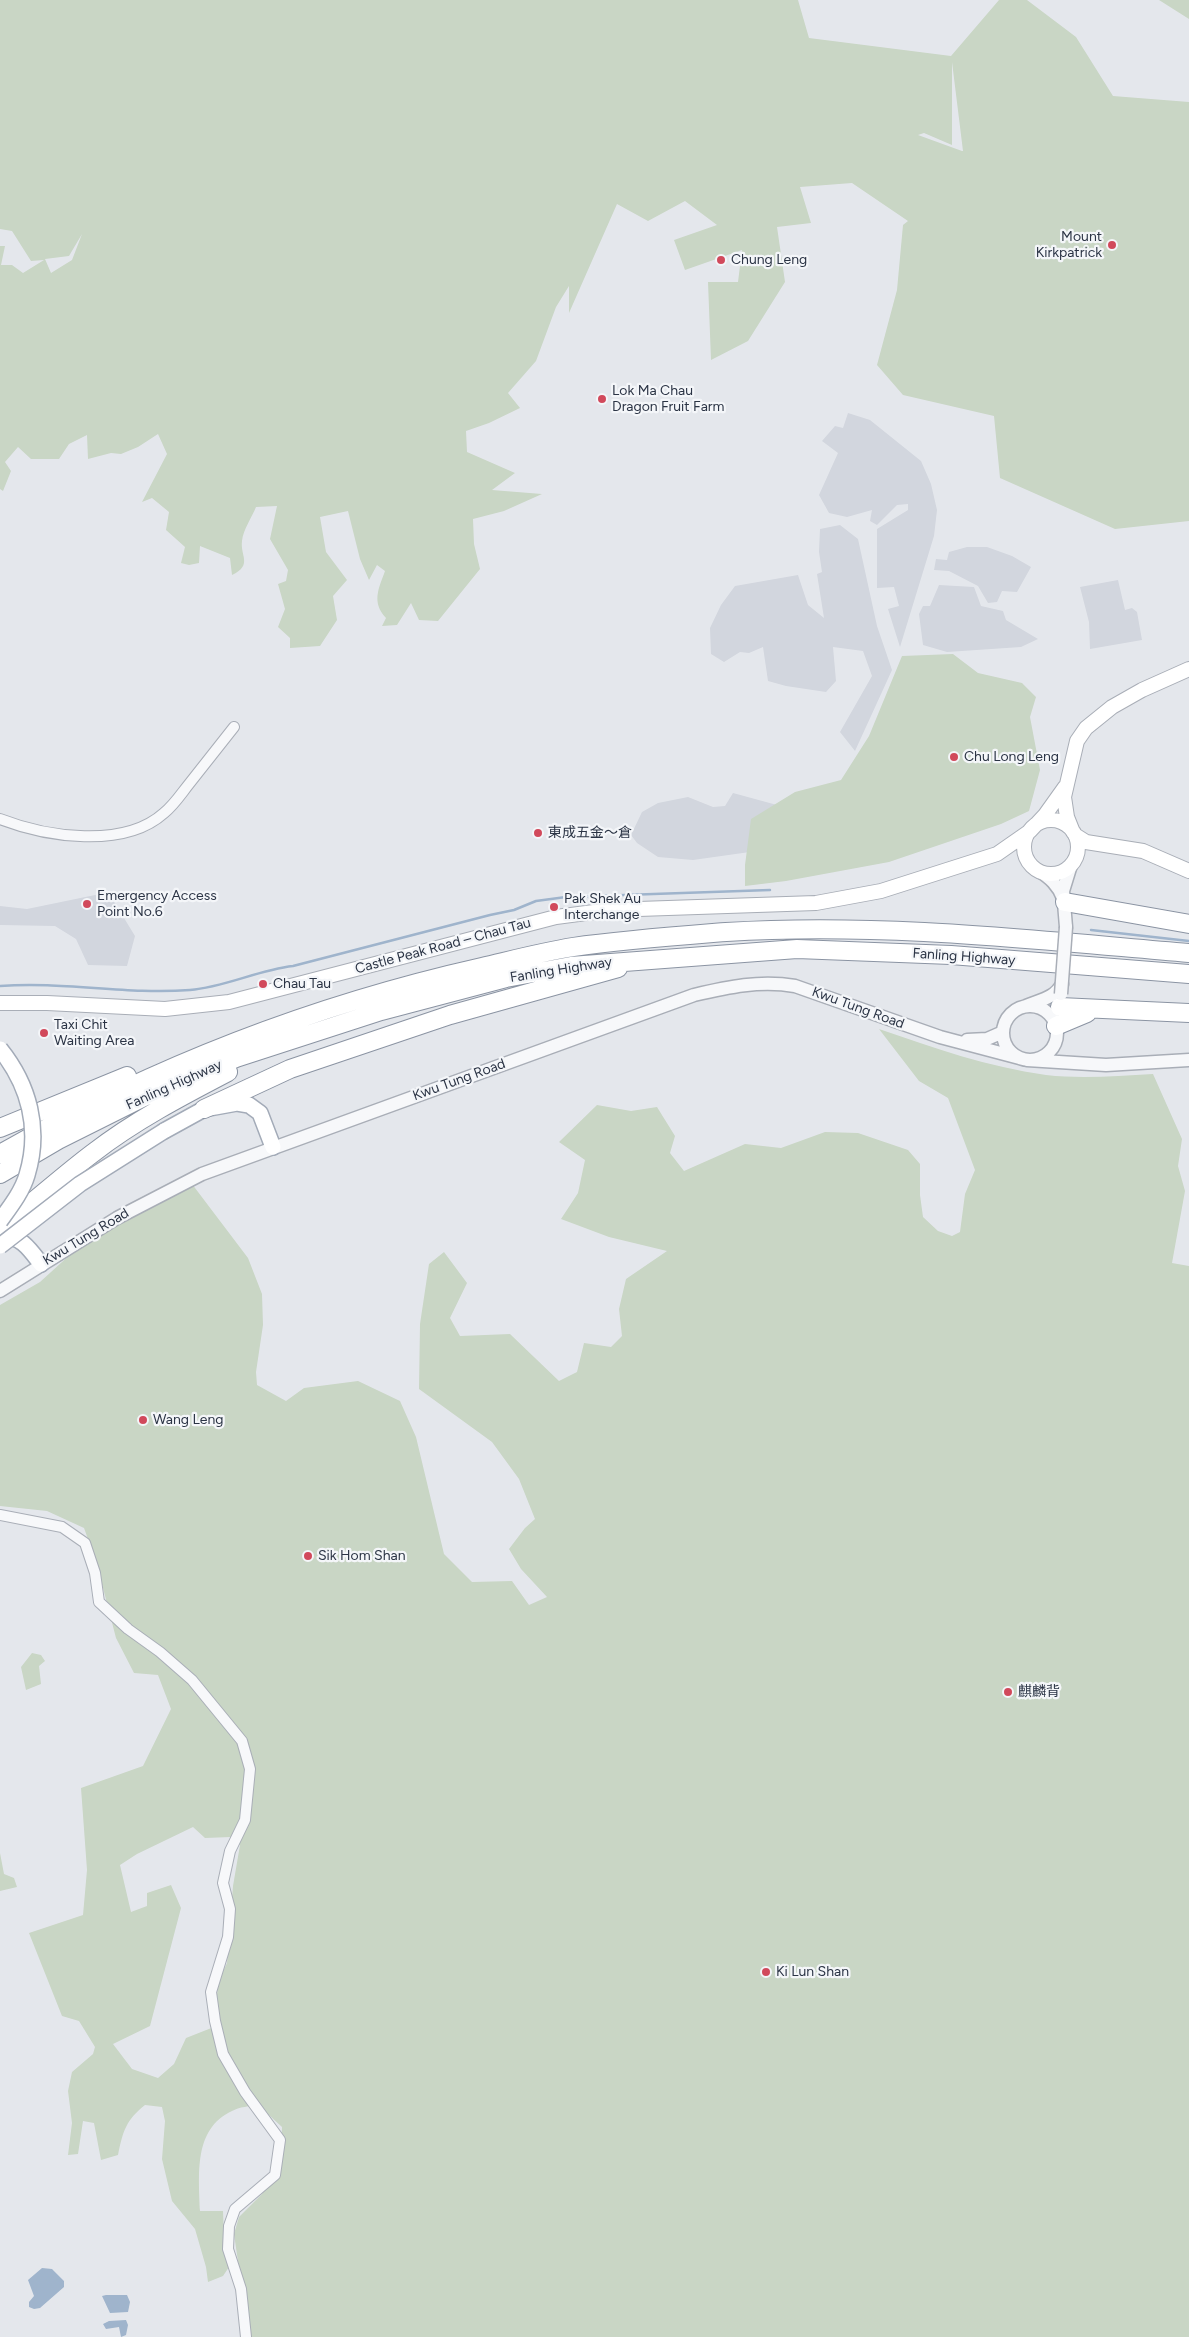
<!DOCTYPE html>
<html>
<head>
<meta charset="utf-8">
<style>
  body { margin:0 }
  canvas { display:block; background:#e4e7ec }
</style>
</head>
<body>
<canvas width="1189" height="2337"></canvas>
<script>
const ctx = document.querySelector('canvas').getContext('2d');
ctx.lineJoin = 'round';
function fill(path, color) {
  ctx.fillStyle = color;
  ctx.fill(path, 'evenodd');
}
function stroke(path, color, width, dash) {
  ctx.strokeStyle = color;
  ctx.lineWidth = width;
  ctx.lineCap = dash ? 'butt' : 'round';
  ctx.setLineDash(dash || []);
  ctx.stroke(path);
}
function write(font, color, halo, rows, align = 'center') {
  ctx.font = font + ' Figtree,"Noto Sans SC",sans-serif';
  ctx.lineWidth = 4.5;
  ctx.setLineDash([]);
  ctx.textBaseline = 'middle';
  ctx.strokeStyle = halo;
  ctx.fillStyle = color;
  for (const [text, x, y, turn = 0] of rows) {
    ctx.save();
    ctx.translate(x, y);
    ctx.rotate((+turn || 0) * Math.PI / 180);
    ctx.textAlign = isNaN(turn) ? turn : align;
    if (halo) ctx.strokeText(text, 0, 0);
    ctx.fillText(text, 0, 0);
    ctx.restore();
  }
}
fill(new Path2D(`
  M848 413 870 420 921 461 931 484 937 510 934 536 900 647 888 609 899 606 894 587 877 588V529L908 510V504L897 505 877 525 870 521 872 510 847 517 829 513 819 495 838 453 822 441 835 426 843 428Z
  M840 525 858 539 877 626 892 670 855 751 840 732 872 676 863 651 833 647 836 681 826 692 786 686 768 681 763 647 749 653 740 652 724 662 711 654 710 628 721 605 735 586 798 575 808 605 824 618 817 574 822 572 819 552 820 529Z
  M967 547H987L1012 556 1031 567 1017 592 1002 591 997 602 988 603 978 586 949 571 934 570 936 559 947 560 949 552Z
  M1118 580 1125 610 1132 608 1137 612 1142 640 1090 649 1089 622 1080 587Z
  M939 585 974 587 981 606 1003 611 1006 620 1038 639 1021 647 947 652 923 645 919 614 923 606H930Z
  M733 793 788 808 764 850 693 860 658 857 637 843 631 835 642 812 658 803 688 797 713 807 725 806Z
  M95 895 113 900 135 936 127 966 88 965 76 939 55 926 0 925V906L27 909Z`), '#d2d6de');
fill(new Path2D(`
  M0 0H798L809 38 951 56 999 0H1027L1076 37 1113 96 1189 102V521L1115 529 1000 478 994 416 903 395 877 365 897 290 903 225 908 221 852 183 800 187 811 223 777 227 785 282 748 341 711 360 708 282H738L742 250 685 270 674 240 717 225 685 201 648 221 617 204 569 313V286L556 307 536 361 508 393 520 408 489 423 466 431 467 452 515 473 492 490 542 494 504 511 473 519 474 544 480 569 438 621 419 620 411 603 397 625 382 626 386 618C371 602 379 588 385 571L377 565 369 580 360 559 348 511 320 517 326 552 347 580 333 596 337 620 320 646 290 648V638L278 627 285 609 278 584 286 581 288 570 270 539 277 506 256 507C252 517 243 530 242 541 240 556 253 565 232 575L230 558 200 546 199 563 189 565 181 563 185 547 166 530 169 512 152 498 142 502 167 454 158 434 138 447 121 454 111 453 88 459 87 435 69 444 59 459H31L18 447 5 462 11 471 3 491 0 489V246H5L1 265H12L23 273 44 260 31 261 12 231 0 229ZM952 62 963 151H962L918 135 924 133 952 145ZM82 234 72 260 51 273 45 259 69 256Z
  M1159 0H1189V19Z
  M953 654 978 673 1022 683 1036 697 1030 717 1040 770 1029 811 1001 824 889 862 786 881 745 886V865L751 819 795 792 841 780 869 736 902 656Z
  M879 1029C934 1048 988 1067 1046 1075 1081 1079 1117 1076 1153 1074L1182 1139 1178 1166 1185 1191 1172 1263 1189 1266V2337H249L234 2234 239 2217 262 2194 281 2158 282 2127 258 2105C250 2106 239 2107 232 2111 193 2129 199 2175 200 2211H223L224 2237 229 2267 223 2276 208 2282 206 2267 195 2229 172 2201 162 2159 165 2121 162 2107 145 2105C126 2120 123 2131 118 2155L101 2160 94 2123 83 2121 78 2154 68 2155 72 2123 68 2091 72 2072 93 2054 95 2047 79 2021 62 2016 29 1933 83 1915 87 1870 81 1788 143 1766 171 1709 158 1675 134 1673 116 1638 96 1561 84 1528 47 1511 0 1506V1305L40 1282 73 1252 147 1202 192 1184 248 1258 262 1294 263 1325 256 1372 257 1385 286 1401 304 1388 358 1381 400 1401 416 1437 444 1554 472 1582 512 1581 529 1605 547 1597 521 1569 509 1549 525 1528 535 1519 519 1479 492 1442 419 1389 420 1324 429 1264 444 1252 467 1283 450 1318 460 1336 510 1334 559 1381 577 1372 584 1343 611 1347 622 1336 619 1309 626 1279 667 1251 609 1237 561 1219 578 1193 585 1160 559 1142 597 1105 631 1111 657 1107 675 1136 670 1153 684 1171 745 1144 781 1148 825 1132 858 1133 908 1150 920 1164V1195L923 1217 938 1231 952 1236 960 1232 965 1194 975 1170 948 1098 919 1081ZM193 1827 205 1838 231 1837 240 1845 233 1886 227 1963 219 1980 216 2001 219 2025 186 2038 174 2064 158 2078 132 2069 113 2044 150 2026 181 1908 171 1885 147 1893V1906L131 1912 120 1865 137 1854Z
  M32 1653 41 1655 45 1661 39 1666 41 1684 26 1690 21 1667Z
  M0 1853 4 1874 14 1878 17 1887 0 1891Z`), '#c9d6c5');
fill(new Path2D(`
  M42 2268 52 2269 64 2281V2287L40 2308 34 2309 29 2307V2302L34 2296 28 2280Z
  M106 2295H127L130 2302 128 2312 110 2313 102 2296Z
  M126 2320 128 2325 126 2335 121 2337 119 2327 106 2329 103 2324 109 2321Z`), '#9fb4cc');
stroke(new Path2D(`
  M1091 930 1189 941
  M0 986C63 981 126 995 190 990 225 987 258 970 293 966L490 915 514 910 536 901 566 897 770 890`), '#9fb4cc', 2.5);
const minor = new Path2D(`
  M0 819C46 837 124 849 164 813 174 805 181 794 189 784 204 765 219 746 234 727
  M0 1515 62 1527 85 1543 95 1573 99 1602 128 1629 160 1652 192 1680 242 1741 250 1769 245 1820 230 1851 223 1883 230 1909 228 1937 211 1992 215 2021 223 2054 245 2092 280 2140 275 2175 235 2209 229 2226 228 2249 241 2289 246 2337`);
const tertiary = new Path2D(`
  M1039 871C1050 878 1058 885 1063 898
  M1066 927 1063 891 1071 865
  M1026 1006C1040 1000 1055 998 1062 984
  M1003 1033a27 27 0 1 1 54 0a27 27 0 1 1-54 0Z
  M967 1040 987 1039 1003 1032
  M0 1291 117 1218 202 1174 694 995C728 987 760 980 795 986L940 1037 1027 1060 1106 1065 1189 1060`);
const secondary = new Path2D(`
  M1024 847a27 27 0 1 1 54 0a27 27 0 1 1-54 0Z
  M1073 832 1067 817 1064 797 1077 741 1086 728 1112 707 1142 690 1189 669
  M1075 835 1086 842 1143 851 1189 871
  M0 1003H47L165 1009 229 1002 556 917 609 910 816 903 881 891 997 854 1030 831 1045 815 1065 787`);
const primary = new Path2D(`
  M164 1131 204 1109 237 1103 249 1105 260 1113 273 1147
  M2 1236C21 1235 31 1251 41 1264`);
const motorway = new Path2D(`
  M1065 902 1189 924
  M1060 1007 1189 1013
  M1056 1026 1087 1013
  M204 1109 290 1069 450 1015 618 968
  M0 1128 127 1076
  M0 1154C151 1068 313 1005 482 967 512 960 542 952 573 947 623 940 676 936 726 932 880 922 1036 940 1189 953
  M0 1174 58 1140 144 1097 236 1058 381 1011 506 978 571 966 797 949 951 955 1189 974
  M0 1228C32 1204 61 1177 93 1153 134 1121 182 1096 228 1072`);
stroke(minor, '#a9aeb7', 12);
stroke(tertiary, '#a9aeb7', 15);
stroke(secondary, '#a9aeb7', 16);
stroke(primary, '#a3abb8', 18);
stroke(motorway, '#8b94a3', 20);
stroke(minor, '#f7f8fa', 10);
stroke(tertiary, '#f7f8fa', 12);
stroke(secondary, '#fff', 14);
stroke(primary, '#fff', 15);
stroke(motorway, '#fff', 18);
const tertiaryBridge = new Path2D(`
  M1061 994 1066 927`);
const primaryBridge = new Path2D(`
  M0 1049C29 1085 41 1129 27 1175 22 1192 10 1207 0 1221
  M0 1246 80 1184 164 1131`);
stroke(tertiaryBridge, '#a9aeb7', 15, []);
stroke(primaryBridge, '#a3abb8', 18, []);
stroke(tertiaryBridge, '#f7f8fa', 12);
stroke(primaryBridge, '#fff', 15);
for (const [x, y, r, color] of [
  [1112,245,5,"#d1495b"],
  [721,260,5,"#d1495b"],
  [602,399,5,"#d1495b"],
  [954,757,5,"#d1495b"],
  [538,833,5,"#d1495b"],
  [87,904,5,"#d1495b"],
  [554,907,5,"#d1495b"],
  [263,984,5,"#d1495b"],
  [44,1033,5,"#d1495b"],
  [143,1420,5,"#d1495b"],
  [308,1556,5,"#d1495b"],
  [1008,1692,5,"#d1495b"],
  [766,1972,5,"#d1495b"]
]) {
  const dot = new Path2D();
  dot.arc(x, y, r, 0, 2 * Math.PI);
  ctx.fillStyle = color;
  ctx.fill(dot);
  stroke(dot, '#f4f6f9', 2);
}
write('14px', '#2b3445', '#f4f6f9', [
  ["Mount",1102,237,"right"],
  ["Kirkpatrick",1102,253,"right"],
  ["Chung Leng",731,260],
  ["Lok Ma Chau",612,391],
  ["Dragon Fruit Farm",612,407],
  ["Chu Long Leng",964,757],
  ["東成五金～倉",548,833],
  ["Emergency Access",97,896],
  ["Point No.6",97,912],
  ["Pak Shek Au",564,899],
  ["Interchange",564,915],
  ["Chau Tau",273,984],
  ["Taxi Chit",54,1025],
  ["Waiting Area",54,1041],
  ["Wang Leng",153,1420],
  ["Sik Hom Shan",318,1556],
  ["麒麟背",1018,1692],
  ["Ki Lun Shan",776,1972]
], 'left');
write('14px', '#2b3445', '#f4f6f9', [
  ["Castle Peak Road – Chau Tau",443,946,-15],
  ["Fanling Highway",964,957,4],
  ["Fanling Highway",561,970,-9],
  ["Kwu Tung Road",858,1008,20],
  ["Kwu Tung Road",459,1080,-20],
  ["Fanling Highway",174,1085,-24],
  ["Kwu Tung Road",86,1237,-31]
]);
</script>
</body>
</html>
